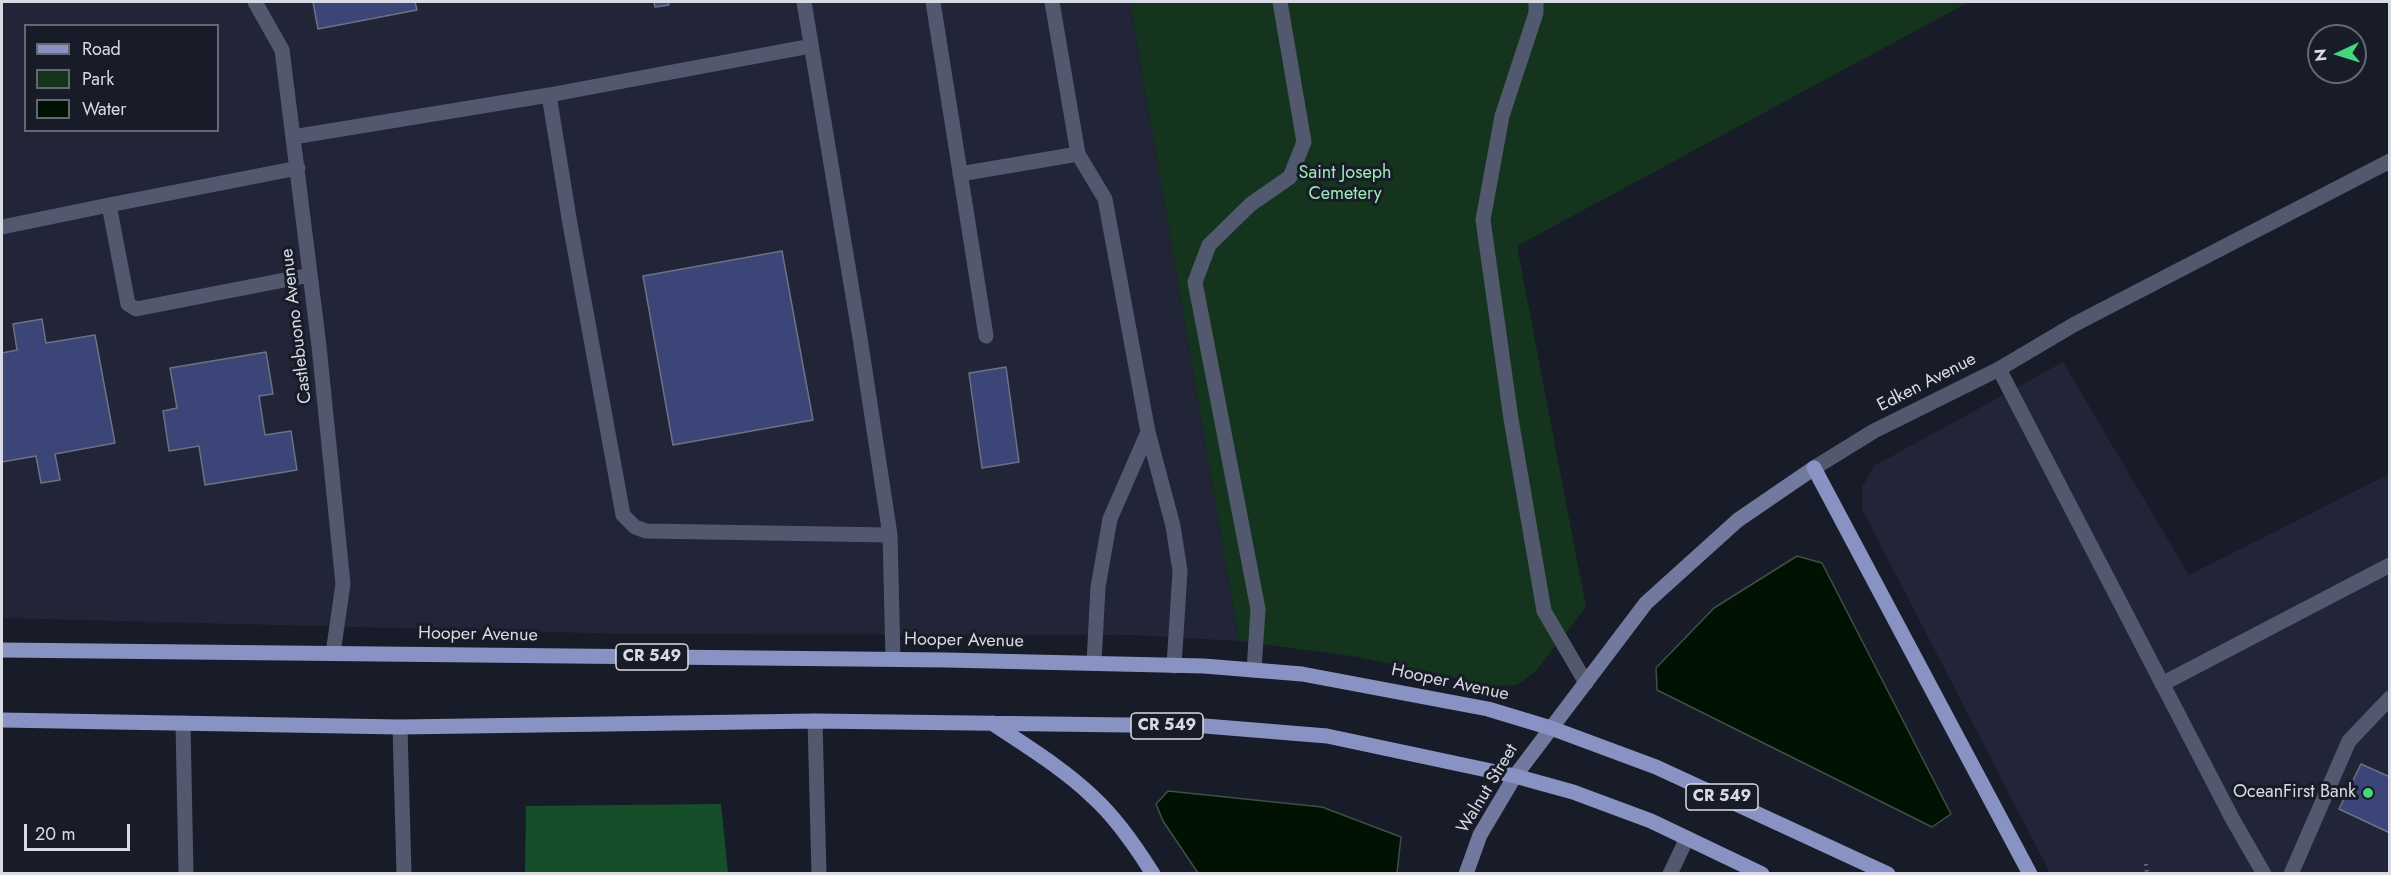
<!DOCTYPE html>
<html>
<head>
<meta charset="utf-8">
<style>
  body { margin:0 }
  #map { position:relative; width:2391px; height:875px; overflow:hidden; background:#181b28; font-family:Jost,sans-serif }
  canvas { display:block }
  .frame { position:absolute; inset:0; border:3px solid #d9dbe4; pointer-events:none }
  .legend { position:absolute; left:24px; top:24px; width:195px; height:108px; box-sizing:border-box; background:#181b28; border:2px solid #656873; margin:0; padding:8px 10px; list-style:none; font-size:18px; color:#d9dbe4 }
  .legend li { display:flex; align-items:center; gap:12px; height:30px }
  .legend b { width:30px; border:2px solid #656873 }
  .north { position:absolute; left:2307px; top:24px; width:60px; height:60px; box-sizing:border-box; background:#181b28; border:2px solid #656873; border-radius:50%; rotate:266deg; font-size:16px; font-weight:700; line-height:24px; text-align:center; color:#d9dbe4 }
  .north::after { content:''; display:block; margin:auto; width:21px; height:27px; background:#44d77b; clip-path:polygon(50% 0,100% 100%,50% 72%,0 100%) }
  .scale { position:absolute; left:24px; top:824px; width:106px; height:27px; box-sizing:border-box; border:3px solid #d9dbe4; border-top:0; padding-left:8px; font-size:18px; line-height:21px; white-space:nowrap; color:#d9dbe4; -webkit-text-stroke:4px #181b28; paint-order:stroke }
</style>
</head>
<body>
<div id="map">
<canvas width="2391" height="875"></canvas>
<div class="frame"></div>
<ul class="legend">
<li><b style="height:8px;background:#8893c3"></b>Road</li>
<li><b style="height:16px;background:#14341e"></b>Park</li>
<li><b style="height:16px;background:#001303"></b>Water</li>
</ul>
<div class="north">N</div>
<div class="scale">20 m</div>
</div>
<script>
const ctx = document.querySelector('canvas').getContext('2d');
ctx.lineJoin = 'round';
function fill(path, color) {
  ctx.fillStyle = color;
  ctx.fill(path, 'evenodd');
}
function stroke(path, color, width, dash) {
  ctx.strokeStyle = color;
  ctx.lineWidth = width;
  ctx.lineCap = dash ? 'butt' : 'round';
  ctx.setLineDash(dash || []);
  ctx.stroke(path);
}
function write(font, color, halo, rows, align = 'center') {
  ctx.font = font + ' Jost,sans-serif';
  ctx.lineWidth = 6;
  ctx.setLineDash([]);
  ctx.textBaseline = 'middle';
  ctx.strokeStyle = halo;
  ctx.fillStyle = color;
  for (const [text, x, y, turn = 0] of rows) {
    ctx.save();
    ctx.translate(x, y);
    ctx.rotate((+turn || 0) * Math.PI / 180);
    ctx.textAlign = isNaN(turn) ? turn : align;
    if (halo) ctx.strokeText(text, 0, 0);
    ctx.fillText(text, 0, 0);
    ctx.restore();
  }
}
fill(new Path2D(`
  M2 2H1130L1239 641 1132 635 629 634 2 618ZM26 26H218V130H26Z
  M2063 362 2189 575 2389 474V873H2050L1862 509V487L1874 466Z`), '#212537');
fill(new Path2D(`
  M1130 2H1969L1517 246 1586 607 1536 671 1517 685 1494 686 1358 657 1239 641Z`), '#14341e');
fill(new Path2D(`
  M721 804 728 873H525L526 806Z`), '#164e2a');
const water = new Path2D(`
  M1797 556 1822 563 1951 814 1932 827 1657 690 1656 668 1714 608Z
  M1168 791 1322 807 1401 837 1397 873H1198L1163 821 1156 804Z`);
fill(water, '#001303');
stroke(water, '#414f46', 1.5);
const building = new Path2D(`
  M313 2H415L417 10 318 29Z
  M654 2H668L669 5 655 7Z
  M782 251 813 420 673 445 643 276Z
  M42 319 46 343 95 335 115 443 55 454 60 480 41 483 36 456 2 462V353L17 350 13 324Z
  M266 352 273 394 259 396 265 435 291 431 297 470 205 485 199 446 169 451 163 411 177 408 170 368Z
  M1006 367 1019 462 982 468 969 373Z
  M2361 764 2390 777V833L2339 809Z`);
fill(building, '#3c4577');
stroke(building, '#6d7282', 1.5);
stroke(new Path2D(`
  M2146 864 2147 874`), '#6d6f7b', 4, [1.5, 4.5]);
stroke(new Path2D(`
  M255 2 282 50 319 346 343 584 333 653
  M804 2 860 338 890 535 893 659
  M933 2 986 336
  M1052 2 1078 154 1105 199 1148 432 1173 526 1180 571 1174 666
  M549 95 570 224 623 515 635 527 646 531 890 535
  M293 137 549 95 811 46
  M298 168 109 205 128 304 136 309 310 275
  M960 174 1078 154
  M2 227 109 205
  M1999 369 2233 820 2264 874
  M1094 663 1098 587 1110 519 1148 432
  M1254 670 1258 609 1195 282 1209 245 1251 204 1290 177 1304 142 1280 2
  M2162 684 2390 565
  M815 721 819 874
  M183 723 186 874
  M400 727 404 874
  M1670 874 1687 838
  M2291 874 2349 741 2390 698`), '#52586e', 15);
stroke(new Path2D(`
  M1536 2V13L1502 116 1483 220 1511 419 1544 611 1586 683
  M1814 468 1874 431 1999 369 2075 324 2390 161`), '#52586e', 15);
stroke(new Path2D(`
  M1466 874 1480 835 1515 776 1646 603 1738 520 1814 468`), '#71799e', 15);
stroke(new Path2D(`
  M1814 468 2030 874
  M2 650 947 660 1204 666 1302 674 1488 709 1551 728 1656 767 1888 874
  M2 720 400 727 815 721 1205 726 1327 736 1515 776 1573 792 1651 821 1762 874
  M992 723C1026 746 1063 768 1093 797 1114 816 1138 850 1153 874`), '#8893c3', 15);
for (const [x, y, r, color] of [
  [2368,793,6,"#44d77b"]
]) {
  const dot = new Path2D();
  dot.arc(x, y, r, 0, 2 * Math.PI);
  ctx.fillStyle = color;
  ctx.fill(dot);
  stroke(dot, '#181b28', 2);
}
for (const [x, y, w] of [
  [652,657,72],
  [1167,726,72],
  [1722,797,72]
]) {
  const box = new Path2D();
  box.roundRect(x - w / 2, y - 13, w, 26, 4.5);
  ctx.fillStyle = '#181b28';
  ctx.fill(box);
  stroke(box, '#d9dbe4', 1.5);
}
write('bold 16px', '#d9dbe4', null, [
  ["CR 549",652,657],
  ["CR 549",1167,726],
  ["CR 549",1722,797]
]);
write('18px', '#9cecb1', '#181b28', [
  ["Saint Joseph",1345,174],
  ["Cemetery",1345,195]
]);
write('18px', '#d9dbe4', '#181b28', [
  ["Castlebuono Avenue",297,326,-97],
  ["Edken Avenue",1927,383,-27],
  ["Hooper Avenue",478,635,1],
  ["Hooper Avenue",964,641,1],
  ["Hooper Avenue",1450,683,12],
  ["Walnut Street",1488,789,-59]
]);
write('18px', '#d9dbe4', '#181b28', [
  ["OceanFirst Bank",2356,793]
], 'right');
</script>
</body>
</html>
